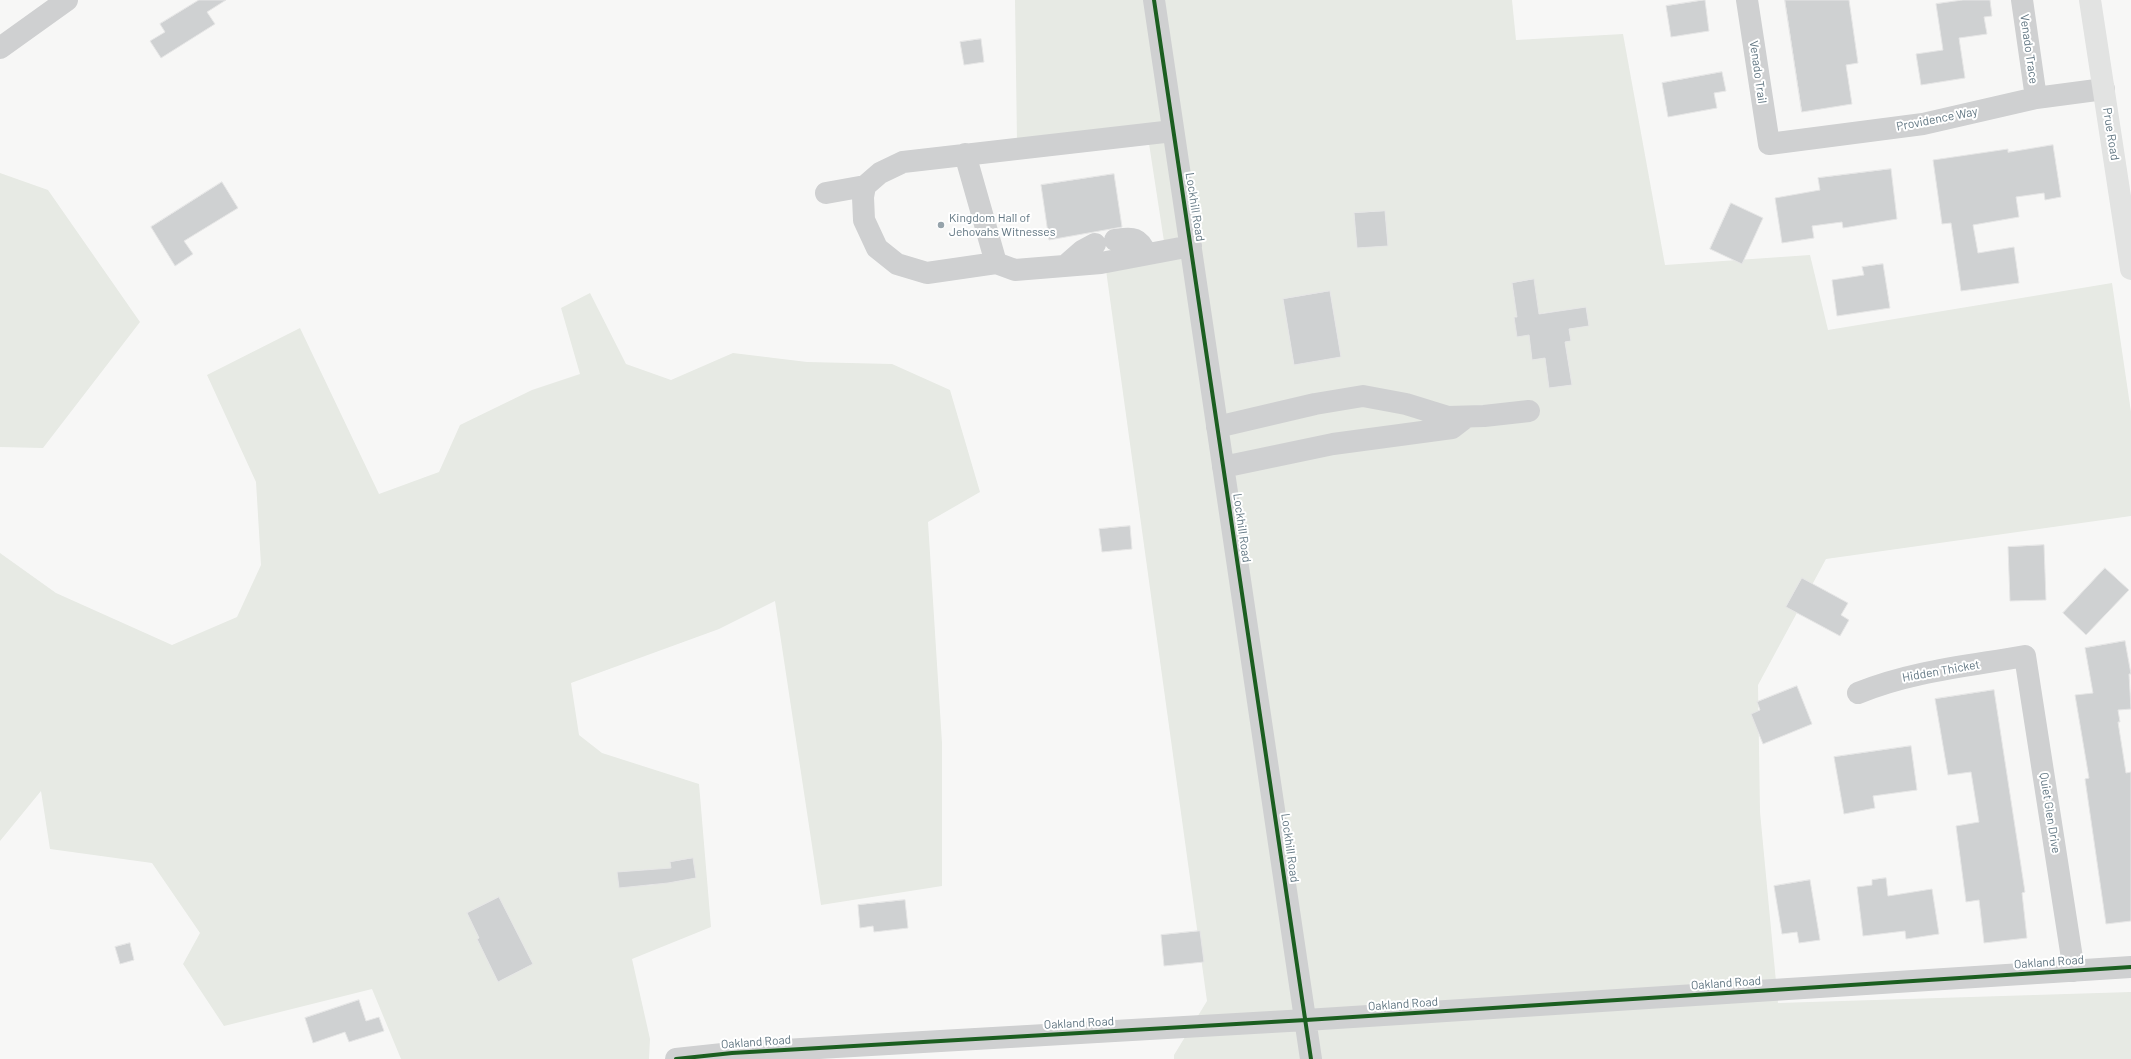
<!DOCTYPE html>
<html>
<head>
<meta charset="utf-8">
<style>
  body { margin:0 }
  canvas { display:block; background:#f7f7f6 }
</style>
</head>
<body>
<canvas width="2131" height="1059"></canvas>
<script>
const ctx = document.querySelector('canvas').getContext('2d');
ctx.lineJoin = 'round';
function fill(path, color) {
  ctx.fillStyle = color;
  ctx.fill(path, 'evenodd');
}
function stroke(path, color, width, dash) {
  ctx.strokeStyle = color;
  ctx.lineWidth = width;
  ctx.lineCap = dash ? 'butt' : 'round';
  ctx.setLineDash(dash || []);
  ctx.stroke(path);
}
function write(font, color, halo, rows, align = 'center') {
  ctx.font = font + ' Barlow,sans-serif';
  ctx.lineWidth = 4;
  ctx.setLineDash([]);
  ctx.textBaseline = 'middle';
  ctx.strokeStyle = halo;
  ctx.fillStyle = color;
  for (const [text, x, y, turn = 0] of rows) {
    ctx.save();
    ctx.translate(x, y);
    ctx.rotate((+turn || 0) * Math.PI / 180);
    ctx.textAlign = isNaN(turn) ? turn : align;
    if (halo) ctx.strokeText(text, 0, 0);
    ctx.fillText(text, 0, 0);
    ctx.restore();
  }
}
fill(new Path2D(`
  M1015 0H1512L1516 40 1623 34 1665 265 1810 255 1828 330 2112 283 2131 412V516L1826 559 1758 685 1760 812 1778 1003 2131 992V1059H1174V1055L1207 1001 1106 270 1167 261 1146 124 1017 143ZM1385 211 1388 246 1357 248 1354 213ZM1533 279 1536 294 1514 298 1512 283ZM1330 291 1341 357 1294 365 1283 299ZM1586 307 1589 326 1569 329 1571 341 1565 342 1572 385 1549 388 1545 358 1532 360 1529 335 1514 317Z
  M0 173 48 190 140 322 43 448 0 447Z
  M590 293 626 364 671 380 733 353 807 362 892 364 950 390 980 492 928 522 942 743V886L821 905 775 601 719 629 571 683 579 735 602 753 699 784 711 927 632 959 650 1039 649 1059H401L372 989 224 1026 183 964 200 933 152 863 50 849 41 791 0 841V553L56 593 172 645 237 617 261 565 256 482 207 375 300 328 379 494 439 472 460 425 532 390 580 374 561 308ZM692 858 696 878 674 882 670 862ZM653 869 654 885 619 887 618 872ZM499 897 533 964 498 982 477 939 479 938 467 913Z`), '#e7eae4');
const building = new Path2D(`
  M199 0H226L207 12 215 24 161 58 150 41 165 32 160 24Z
  M1705 0 1709 31 1671 37 1666 6Z
  M1785 0H1849L1858 63 1846 65 1852 104 1802 112Z
  M1963 0H1990L1992 16 1984 17 1987 34 1959 38 1965 78 1921 85 1916 54 1943 50 1936 4Z
  M981 39 984 62 964 65 960 42Z
  M1722 72 1726 91 1714 93 1717 108 1668 117 1662 83Z
  M2053 145 2061 197 2045 200 2044 193 2016 197 2019 217 1973 225 1978 253 2014 247 2019 283 1961 291 1951 223 1942 224 1933 160 2008 149V152Z
  M1891 169 1897 219 1843 228 1842 222 1812 226 1814 238 1782 243 1775 198 1820 190 1818 178Z
  M1114 174 1122 227 1049 240 1041 185Z
  M222 182 238 208 184 241 193 254 175 266 151 227Z
  M1731 203 1763 218 1742 264 1710 249Z
  M1385 211 1388 246 1357 248 1354 213Z
  M1883 264 1890 308 1837 316 1832 280 1864 275 1862 267Z
  M1534 279 1539 314 1586 307 1589 326 1569 329 1571 341 1565 342 1572 385 1549 388 1545 358 1532 360 1529 335 1517 337 1514 317H1517L1512 283Z
  M1330 291 1341 357 1294 365 1283 299Z
  M1130 526 1132 549 1102 552 1099 529Z
  M2044 545 2046 600 2010 601 2008 547Z
  M2105 568 2129 590 2086 635 2063 613Z
  M1802 578 1848 603 1841 615 1849 620 1840 636 1786 607Z
  M2125 641 2131 674H2129L2131 709 2118 710 2120 722H2118L2126 773 2131 772V921L2106 924 2085 779 2089 778 2075 695 2093 693 2085 648Z
  M1797 686 1812 724 1763 744 1751 714 1760 710 1757 702Z
  M1994 690 2025 892 2022 893 2027 938 1984 943 1979 900 1966 902 1956 826 1979 822 1971 772 1948 775 1935 699Z
  M1911 746 1917 790 1873 796 1875 808 1844 814 1834 757Z
  M693 858 696 878 668 883 619 888 617 872 671 868 670 862Z
  M1886 878 1888 896 1932 889 1939 934 1906 939 1905 931 1863 936 1857 887 1872 885V880Z
  M1810 880 1820 940 1799 943 1797 932 1782 934 1774 886Z
  M499 897 533 964 498 982 477 939 479 938 467 913Z
  M905 900 908 928 874 932 873 926 860 928 858 905Z
  M1200 931 1204 962 1164 966 1161 935Z
  M130 943 134 960 120 964 115 947Z
  M359 1000 366 1021 379 1017 384 1031 349 1042 345 1032 313 1043 305 1018Z`);
fill(building, '#cfd1d2');
stroke(building, '#e6e6e6', 1);
stroke(new Path2D(`
  M1154 0 1311 1059
  M1747 0 1769 144 1923 124 2036 98 2104 89
  M2022 0 2036 98
  M0 48 67 0
  M1173 131 903 162 880 173 865 186 863 197 864 220 877 248 897 264 927 273 996 263 1015 270 1101 263 1191 246
  M965 154 996 263
  M826 193 865 186
  M1115 240C1132 238 1139 236 1146 254
  M1066 265 1082 251 1095 244
  M1217 427 1315 404 1363 396 1406 404 1448 417 1484 416 1529 411
  M1223 467 1333 444 1452 428 1465 418
  M1858 693C1911 671 1969 666 2025 656L2074 971
  M676 1059 732 1053 1306 1020 2131 967`), '#cfd0d1', 22);
stroke(new Path2D(`
  M2090 0 2131 269`), '#e2e3e2', 22);
stroke(new Path2D(`
  M1154 0 1311 1059
  M676 1059 732 1053 1306 1020 2131 967`), '#1b5e20', 4);
for (const [x, y, r, color] of [
  [941,225,4,"#96a3ab"]
]) {
  const dot = new Path2D();
  dot.arc(x, y, r, 0, 2 * Math.PI);
  ctx.fillStyle = color;
  ctx.fill(dot);
  stroke(dot, '#fff', 1.5);
}
write('12px', '#617682', '#fff', [
  ["Venado Trace",2029,49,82],
  ["Venado Trail",1758,72,82],
  ["Providence Way",1937,119,-11],
  ["Prue Road",2111,134,81],
  ["Lockhill Road",1195,207,81],
  ["Lockhill Road",1242,528,82],
  ["Hidden Thicket",1941,671,-10],
  ["Quiet Glen Drive",2050,813,81],
  ["Lockhill Road",1290,848,82],
  ["Oakland Road",2049,962,-4],
  ["Oakland Road",1726,983,-4],
  ["Oakland Road",1403,1004,-4],
  ["Oakland Road",1079,1023,-3],
  ["Oakland Road",756,1042,-4]
]);
write('12px', '#617682', '#fff', [
  ["Kingdom Hall of",949,218],
  ["Jehovahs Witnesses",949,232]
], 'left');
</script>
</body>
</html>
